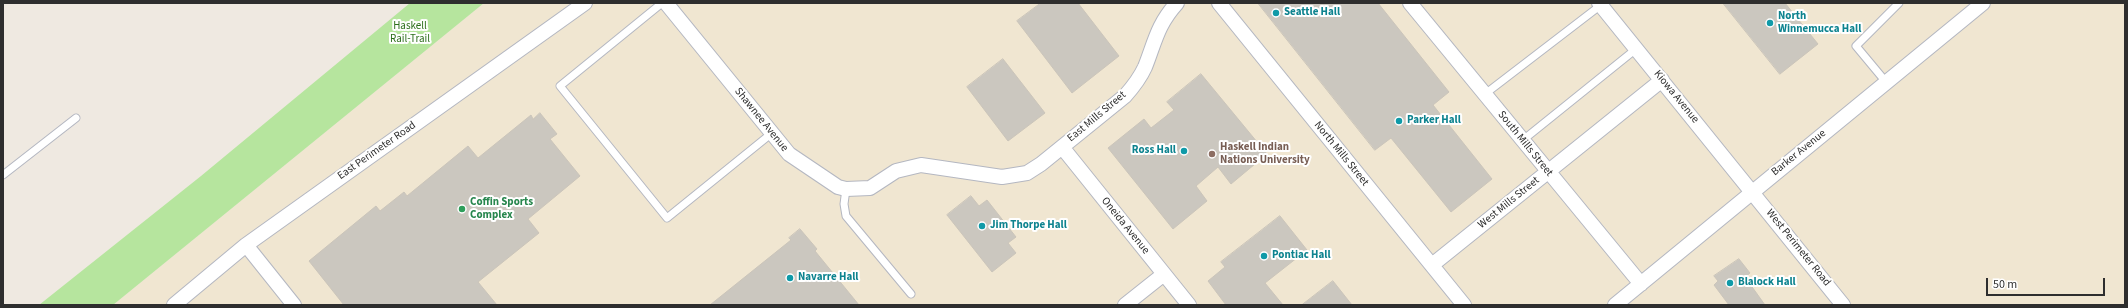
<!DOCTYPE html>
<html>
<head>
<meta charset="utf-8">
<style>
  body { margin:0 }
  #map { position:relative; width:2128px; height:308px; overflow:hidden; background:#efe9e1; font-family:"Source Sans 3",sans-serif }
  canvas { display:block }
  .frame { position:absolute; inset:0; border:4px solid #2e2e2e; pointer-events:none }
  .scale { position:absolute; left:1986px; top:278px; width:119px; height:18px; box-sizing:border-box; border:2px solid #2e2e2e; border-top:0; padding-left:5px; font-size:12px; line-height:14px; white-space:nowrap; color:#2e2e2e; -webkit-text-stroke:3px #fff; paint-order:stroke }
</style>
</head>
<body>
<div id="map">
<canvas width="2128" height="308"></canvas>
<div class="frame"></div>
<div class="scale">50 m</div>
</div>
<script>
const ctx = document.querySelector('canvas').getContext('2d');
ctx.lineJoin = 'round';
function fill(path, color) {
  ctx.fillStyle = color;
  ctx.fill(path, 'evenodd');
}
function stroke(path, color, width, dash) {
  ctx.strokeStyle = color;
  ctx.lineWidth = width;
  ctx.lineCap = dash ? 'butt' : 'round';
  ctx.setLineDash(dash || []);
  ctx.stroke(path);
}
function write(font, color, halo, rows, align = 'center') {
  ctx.font = font + ' "Source Sans 3",sans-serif';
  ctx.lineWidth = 4;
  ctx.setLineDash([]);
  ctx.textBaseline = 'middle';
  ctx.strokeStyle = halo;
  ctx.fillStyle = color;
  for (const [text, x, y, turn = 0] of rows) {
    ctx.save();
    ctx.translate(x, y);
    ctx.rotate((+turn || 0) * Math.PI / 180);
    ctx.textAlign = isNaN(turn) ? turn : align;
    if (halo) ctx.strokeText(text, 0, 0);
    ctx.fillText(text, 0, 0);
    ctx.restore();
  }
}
fill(new Path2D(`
  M484 3H2125V305H113Z`), '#f0e6d1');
fill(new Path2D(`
  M410 3H484L113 305H39L201 176Z`), '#b6e59e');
const building = new Path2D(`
  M1041 3H1078L1119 56 1072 93 1017 21Z
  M1258 3H1378L1449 92 1433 105 1492 179 1451 212 1391 138 1375 150Z
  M1723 3H1785L1818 44 1780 74Z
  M1003 59 1045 113 1008 141 967 87Z
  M1201 74 1267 154 1231 184 1218 167 1196 186 1207 201 1173 229 1108 148 1144 119 1151 128 1174 110 1167 102Z
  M540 113 557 134 550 139 580 176 528 219 539 233 478 282 497 305H344L309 261 376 206 380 211 404 192 407 196 468 146 478 158 531 115 533 119Z
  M971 196 979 206 987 200 1016 237 1008 243 1016 253 992 272 947 215Z
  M1280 216 1307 250 1265 283 1283 305H1226L1208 281 1225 267 1221 262Z
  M800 229 817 249 815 251 859 305H710L791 240 789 238Z
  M1739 259 1750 273 1745 277 1765 305H1729L1714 285 1718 281 1714 276Z
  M1333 281 1352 305H1302Z`);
fill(building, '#cbc7bf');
stroke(building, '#cbc5ba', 1);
const lane = new Path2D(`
  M662 3 560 86 667 218 772 133
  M1886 82 1856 46 1899 3
  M1485 94 1601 5
  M1523 140 1636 49
  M3 175 76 118
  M846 189 844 204 846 216 911 294`);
const street = new Path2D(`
  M666 3 789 154 838 187 846 189 870 188 896 171 921 165 1002 177 1027 173 1041 164 1125 96C1133 87 1140 78 1145 67 1155 42 1157 25 1177 3
  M1219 3 1464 305
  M1410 3 1641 284
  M1599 3 1843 305
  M1062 147 1189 305
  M246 245 294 305
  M1432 265 1662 80
  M174 305 246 245 585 3
  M1125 305 1164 274
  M1615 305 1983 3`);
stroke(lane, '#b4b7c1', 9);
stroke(street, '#b4b7c1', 16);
stroke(lane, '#fff', 7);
stroke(street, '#fff', 14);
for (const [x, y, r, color] of [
  [1276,13,4,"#0f9aa8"],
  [1770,23,4,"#0f9aa8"],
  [1399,121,4,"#0f9aa8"],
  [1184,151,4,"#0f9aa8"],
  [1212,154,4,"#8d6e63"],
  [462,209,4,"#2e9e5b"],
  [982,226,4,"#0f9aa8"],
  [1264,256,4,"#0f9aa8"],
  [790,278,4,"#0f9aa8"],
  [1730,283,4,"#0f9aa8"]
]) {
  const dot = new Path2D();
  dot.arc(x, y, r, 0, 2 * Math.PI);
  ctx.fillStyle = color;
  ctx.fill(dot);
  stroke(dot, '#fff', 1.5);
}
write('bold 11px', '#0d838f', '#fff', [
  ["Seattle Hall",1284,13],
  ["North",1778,17],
  ["Winnemucca Hall",1778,30],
  ["Parker Hall",1407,121],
  ["Ross Hall",1176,151,"right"],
  ["Jim Thorpe Hall",990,226],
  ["Pontiac Hall",1272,256],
  ["Navarre Hall",798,278],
  ["Blalock Hall",1738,283]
], 'left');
write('11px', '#2c6e1b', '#fff', [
  ["Haskell",410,27],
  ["Rail-Trail",410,40]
]);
write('11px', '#2e2e2e', '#fff', [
  ["Kiowa Avenue",1676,97,51],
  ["East Mills Street",1097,117,-40],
  ["Shawnee Avenue",761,120,51],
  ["South Mills Street",1525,144,51],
  ["East Perimeter Road",377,151,-35],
  ["Barker Avenue",1799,153,-39],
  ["North Mills Street",1341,154,51],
  ["West Mills Street",1509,203,-39],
  ["Oneida Avenue",1125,226,51],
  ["West Perimeter Road",1798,248,51]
]);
write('bold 11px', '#785e54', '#fff', [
  ["Haskell Indian",1220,148],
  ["Nations University",1220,161]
], 'left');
write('bold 11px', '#27864d', '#fff', [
  ["Coffin Sports",470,203],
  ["Complex",470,216]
], 'left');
</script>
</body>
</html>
